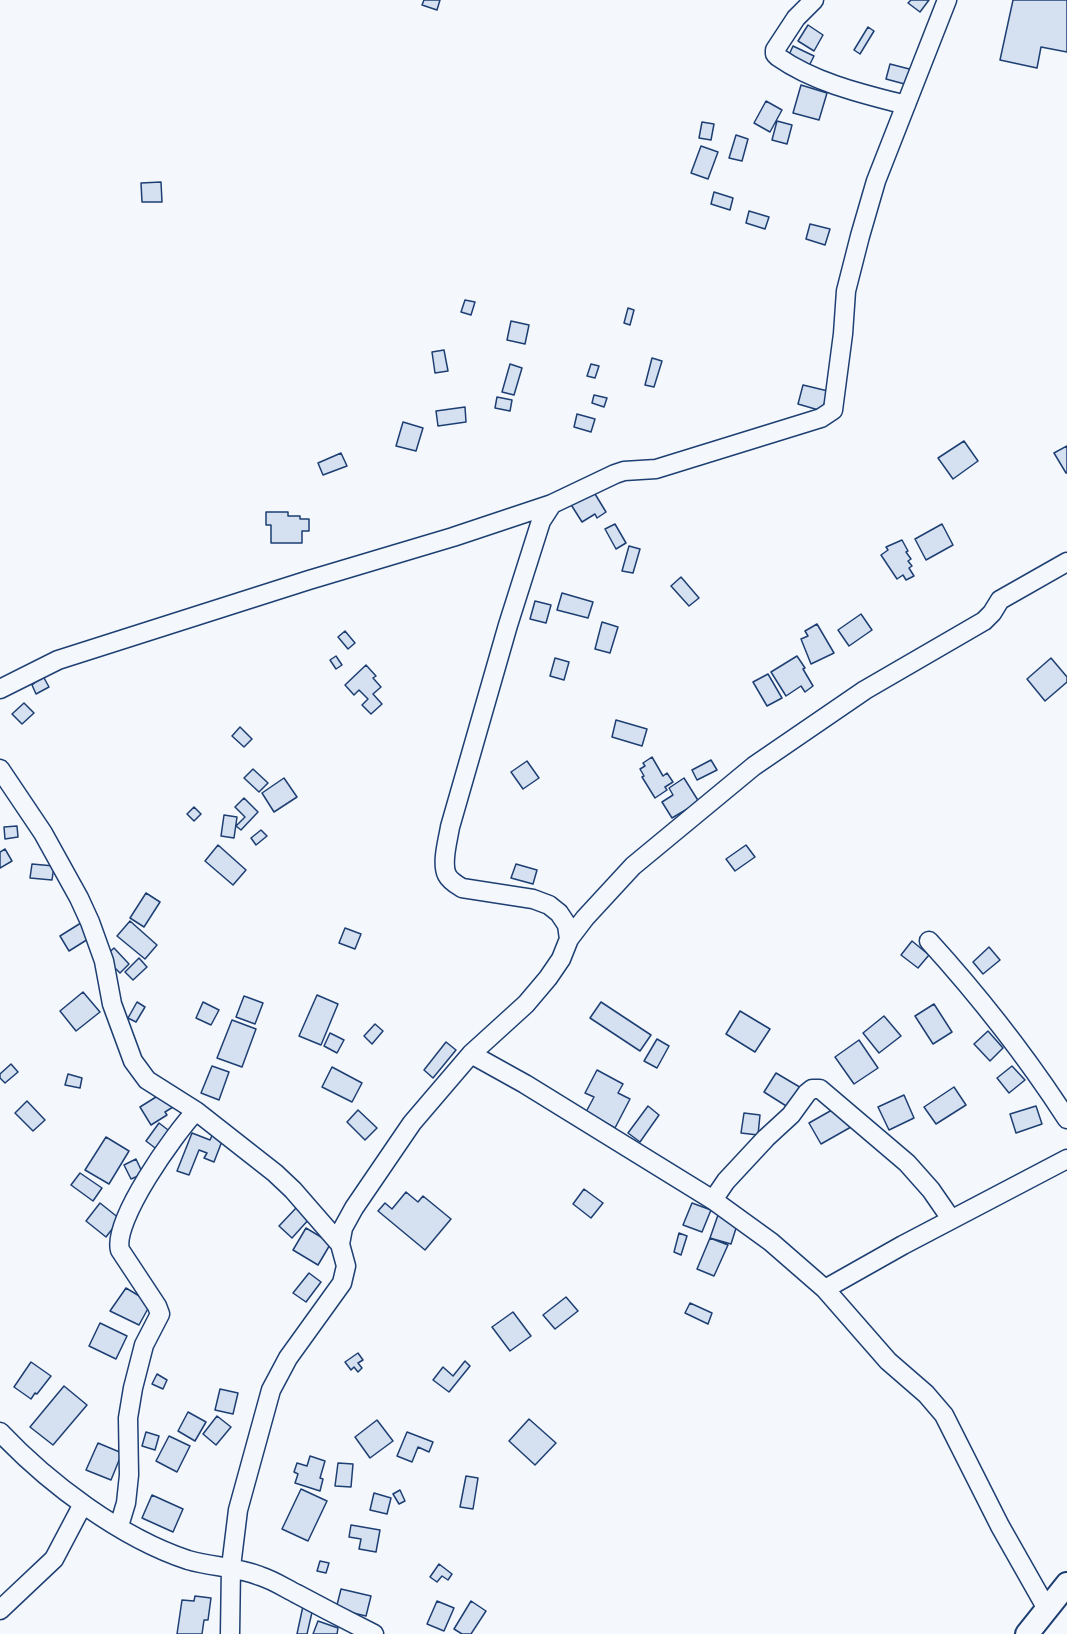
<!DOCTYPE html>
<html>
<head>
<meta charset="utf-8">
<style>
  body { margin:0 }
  canvas { display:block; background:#f4f7fb }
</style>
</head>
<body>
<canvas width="1067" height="1634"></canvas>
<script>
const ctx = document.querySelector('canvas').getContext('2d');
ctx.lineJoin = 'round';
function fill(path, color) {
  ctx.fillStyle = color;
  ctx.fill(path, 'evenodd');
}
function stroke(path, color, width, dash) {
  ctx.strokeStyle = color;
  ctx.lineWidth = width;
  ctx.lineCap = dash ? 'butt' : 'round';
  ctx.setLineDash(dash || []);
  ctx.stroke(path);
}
const building = new Path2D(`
  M424 0H440L437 10 422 5Z
  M911 0H929L920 12 908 3Z
  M1013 0H1067V52L1041 47 1037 68 1000 60Z
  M808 25 823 35 814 51 798 41Z
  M868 27 874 31 860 54 854 50Z
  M793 46 814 56 809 66 788 57Z
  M890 64 917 71 912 86 886 79Z
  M801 85 827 93 819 120 793 113Z
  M766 101 782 110 770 132 754 123Z
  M777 121 792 125 787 144 772 140Z
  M702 122 714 124 711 140 699 138Z
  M736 135 748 139 742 161 729 158Z
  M701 146 718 152 708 179 691 173Z
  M161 182 162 202H142L141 183Z
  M714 192 733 198 730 210 711 204Z
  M749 211 769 217 765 229 746 223Z
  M810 224 830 229 825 245 806 239Z
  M465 300 475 302 471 315 461 312Z
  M628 308 634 310 630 325 624 323Z
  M511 321 529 325 525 344 507 340Z
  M444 350 448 371 435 373 432 352Z
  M652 358 662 361 654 387 645 385Z
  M510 364 522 368 514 395 502 392Z
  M591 364 599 366 595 378 587 376Z
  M803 385 828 391 822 411 798 404Z
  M594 395 607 398 604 407 592 403Z
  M497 397 512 400 510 411 495 408Z
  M465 407 466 422 438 426 436 411Z
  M577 414 595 419 591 432 574 427Z
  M403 422 423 428 416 451 396 446Z
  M964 441 978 461 953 479 938 458Z
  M1067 446V473H1066L1054 453Z
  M341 453 347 466 323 475 318 463Z
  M592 489 606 512 597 518 595 514 582 522 570 503Z
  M266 512H288V516H300V519H309V531H302V543H271V525H266Z
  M615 524 626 543 616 549 605 529Z
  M942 524 953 545 926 560 915 539Z
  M902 540 908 551 906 552 911 559 908 561 912 566 909 568 914 576 906 580 903 575 897 579 881 555 888 550 886 547Z
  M629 546 640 549 633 573 622 571Z
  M681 577 699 598 689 606 671 586Z
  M562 593 593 602 588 618 557 610Z
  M535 601 551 605 546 623 530 619Z
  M861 614 872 630 849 646 838 630Z
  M602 622 618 627 610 653 595 649Z
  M817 624 834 653 811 664 801 639 808 636 805 631Z
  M345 631 355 643 348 649 338 637Z
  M336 656 342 665 336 669 330 660Z
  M797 656 805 668 803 669 813 686 805 692 801 686 786 696 771 672Z
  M555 658 569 662 564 680 550 676Z
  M1051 658 1067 677V682L1045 701 1027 679Z
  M366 665 376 676 373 678 381 687 373 694 382 704 371 714 362 705 368 699 359 690 354 695 345 685Z
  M768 674 782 698 767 706 753 682Z
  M43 676 49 687 36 694 32 685Z
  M24 703 34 713 22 724 12 714Z
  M616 720 647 729 642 746 612 737Z
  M240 727 252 739 244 747 232 736Z
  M652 757 663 776 667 773 673 782 665 787 667 790 655 798 642 777 644 776 640 769 645 766 643 763Z
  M711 760 717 770 697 780 692 770Z
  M527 761 539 778 523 789 511 772Z
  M253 769 268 783 259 792 244 778Z
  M284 778 297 797 274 812 262 793Z
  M684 778 699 802 672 818 662 802 673 795 669 788Z
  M244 798 258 812 241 830 236 826 245 817 235 807Z
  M194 807 201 814 194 821 187 814Z
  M224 815 237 817 234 838 221 836Z
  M17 826 18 837 5 839 4 827Z
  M261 830 267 836 256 845 251 838Z
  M218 845 246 870 233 885 205 861Z
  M746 845 755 857 735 871 726 859Z
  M5 849 12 861 0 868V852Z
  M32 864 54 866 52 880 30 878Z
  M516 864 537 870 533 884 511 878Z
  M146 893 160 902 144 927 130 918Z
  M84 921 93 936 69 951 60 936Z
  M130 921 157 945 145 959 117 936Z
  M345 928 361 934 355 949 339 943Z
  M912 941 929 955 918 968 901 955Z
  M989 947 1000 960 983 974 973 962Z
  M114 948 129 964 120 973 104 957Z
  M139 958 147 967 133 980 125 972Z
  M83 992 100 1012 76 1031 60 1011Z
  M317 995 338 1004 321 1045 299 1036Z
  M244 996 263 1003 255 1024 236 1017Z
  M137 1002 145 1007 136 1022 128 1018Z
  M203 1002 219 1010 211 1025 196 1018Z
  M601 1002 651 1035 640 1051 590 1018Z
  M934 1004 952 1032 933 1044 915 1016Z
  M740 1011 770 1029 755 1052 726 1034Z
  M884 1016 901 1036 879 1053 863 1033Z
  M232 1020 256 1029 242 1067 217 1058Z
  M375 1024 383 1031 372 1044 364 1036Z
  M988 1031 1003 1048 990 1061 974 1044Z
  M330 1033 344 1040 337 1053 324 1046Z
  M657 1039 669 1046 657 1068 644 1061Z
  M859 1040 878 1068 854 1084 835 1057Z
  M446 1042 456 1050 433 1078 424 1070Z
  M11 1064 18 1072 5 1083 0 1078V1074Z
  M212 1066 229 1072 219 1100 201 1093Z
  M1012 1066 1025 1080 1009 1093 997 1078Z
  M332 1067 362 1083 352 1102 322 1087Z
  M597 1070 623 1084 618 1093 630 1099 615 1128 586 1112 594 1097 585 1093Z
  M776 1073 803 1089 791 1109 764 1092Z
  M68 1074 82 1078 80 1088 65 1085Z
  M954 1087 966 1105 936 1124 924 1107Z
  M164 1092 173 1107 165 1112 167 1115 151 1125 140 1107Z
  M904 1095 914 1118 889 1130 878 1107Z
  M27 1101 45 1120 33 1131 15 1113Z
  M648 1106 659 1115 640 1142 628 1133Z
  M839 1106 851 1127 821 1144 809 1123Z
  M1036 1106 1042 1124 1016 1133 1010 1114Z
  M358 1110 377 1128 365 1140 347 1122Z
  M744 1113 760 1115 758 1135 741 1133Z
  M159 1123 172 1133 159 1151 146 1141Z
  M214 1131 224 1136 214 1162 204 1158 207 1153 199 1150 189 1175 177 1171 192 1133 210 1140Z
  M106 1137 129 1151 109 1184 85 1170Z
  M136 1159 143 1174 131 1179 124 1165Z
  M80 1173 102 1188 93 1201 71 1185Z
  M584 1189 603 1203 591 1218 573 1204Z
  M406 1192 418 1202 423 1196 451 1219 425 1250 378 1211 385 1203 392 1209Z
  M100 1203 120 1219 106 1237 86 1221Z
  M692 1203 711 1210 702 1232 683 1225Z
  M297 1207 310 1218 292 1238 279 1226Z
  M718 1215 738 1222 731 1244 710 1238Z
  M306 1228 331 1243 318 1265 293 1250Z
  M679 1233 687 1236 681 1255 674 1252Z
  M710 1238 728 1245 714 1276 697 1269Z
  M309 1273 321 1282 306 1302 293 1293Z
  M126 1288 151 1303 139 1325 110 1311Z
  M566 1297 578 1311 555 1329 543 1315Z
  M690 1303 712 1313 708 1324 685 1313Z
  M513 1312 531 1336 510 1351 492 1327Z
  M100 1323 127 1336 116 1359 89 1346Z
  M358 1353 363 1360 358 1363 362 1368 358 1372 354 1367 351 1370 345 1362Z
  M465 1361 470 1366 449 1392 433 1380 443 1367 453 1376Z
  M31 1362 51 1376 37 1394 35 1393 31 1399 14 1387Z
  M157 1374 167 1380 163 1389 152 1384Z
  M64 1386 87 1405 53 1445 30 1427Z
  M220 1389 238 1393 233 1414 215 1410Z
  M188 1412 206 1422 195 1441 178 1431Z
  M217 1416 231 1427 216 1445 203 1434Z
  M529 1419 556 1443 535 1465 509 1441Z
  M377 1420 393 1441 370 1458 355 1437Z
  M146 1432 159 1436 155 1450 142 1446Z
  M407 1432 433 1442 429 1452 418 1447 412 1462 397 1456Z
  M169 1436 190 1446 177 1472 156 1461Z
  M98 1443 122 1453 111 1480 86 1470Z
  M310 1456 325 1461 320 1478 323 1479 320 1491 295 1483 298 1474 294 1472 297 1463 307 1466Z
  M338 1463 353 1464 351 1487 335 1486Z
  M466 1476 478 1478 473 1509 460 1507Z
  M301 1489 327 1501 308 1541 282 1529Z
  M400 1490 405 1501 399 1504 393 1494Z
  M374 1493 391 1498 387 1514 370 1510Z
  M152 1495 183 1509 173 1532 142 1518Z
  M351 1525 380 1530 376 1552 359 1549 361 1539 349 1537Z
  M320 1561 329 1563 326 1573 317 1571Z
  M439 1564 452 1574 448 1580 442 1576 437 1582 430 1577Z
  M341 1589 371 1596 366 1616 336 1609Z
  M195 1596 211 1598 208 1620H204L202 1634H177L182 1600 194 1601Z
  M437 1601 454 1608 444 1631 427 1624Z
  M471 1601 486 1611 471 1634H462L454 1629Z
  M303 1606 313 1608 307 1634H297Z
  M318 1621 338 1628 337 1634H313Z`);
fill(building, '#d5e0f0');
stroke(building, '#1d3f73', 1.5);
const minor = new Path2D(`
  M814 0 796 18 775 50V54L778 57C815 83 863 94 906 105
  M0 689 58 660 309 580 453 537 552 504 615 474 624 471 656 469 821 418 833 410 843 334 846 291 860 236 876 181 947 0
  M0 769 43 833 79 898 90 922 104 961 112 1004 133 1061 147 1080 196 1111 275 1173 293 1190 340 1244
  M569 939 585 918 633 866 754 766 865 690 984 621 992 613 1000 600 1067 562
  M929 941C979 996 1026 1056 1067 1119
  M471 1054 525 1084 713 1200 771 1242 825 1289 888 1361 926 1394 944 1415 1000 1526 1047 1609
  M713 1200 726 1181 766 1138 791 1115 807 1093 812 1089H820L907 1163 931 1190 951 1219
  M825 1289 903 1245 1067 1159
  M0 1432C48 1483 121 1538 188 1560 212 1567 237 1567 260 1576 273 1580 285 1588 297 1594 323 1608 348 1621 374 1634
  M119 1526 126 1503 129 1475 128 1418 133 1388 144 1345 160 1314 157 1306 120 1250C112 1221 175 1133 196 1111
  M0 1610 54 1559 83 1504
  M230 1634 231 1567 238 1510 271 1390 288 1358 342 1283 346 1266 340 1244 343 1228 354 1208 412 1123 471 1054 526 1004 548 978 561 959 569 939 567 925 559 913 549 905 533 899 462 888C457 885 450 881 447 875 441 863 448 840 450 827L508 625 541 521 552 504`);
const major = new Path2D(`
  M1027 1634 1067 1584`);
stroke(minor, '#1d3f73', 21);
stroke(major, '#1d3f73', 26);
stroke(minor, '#f4f7fb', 18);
stroke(major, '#f4f7fb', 22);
</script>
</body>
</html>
